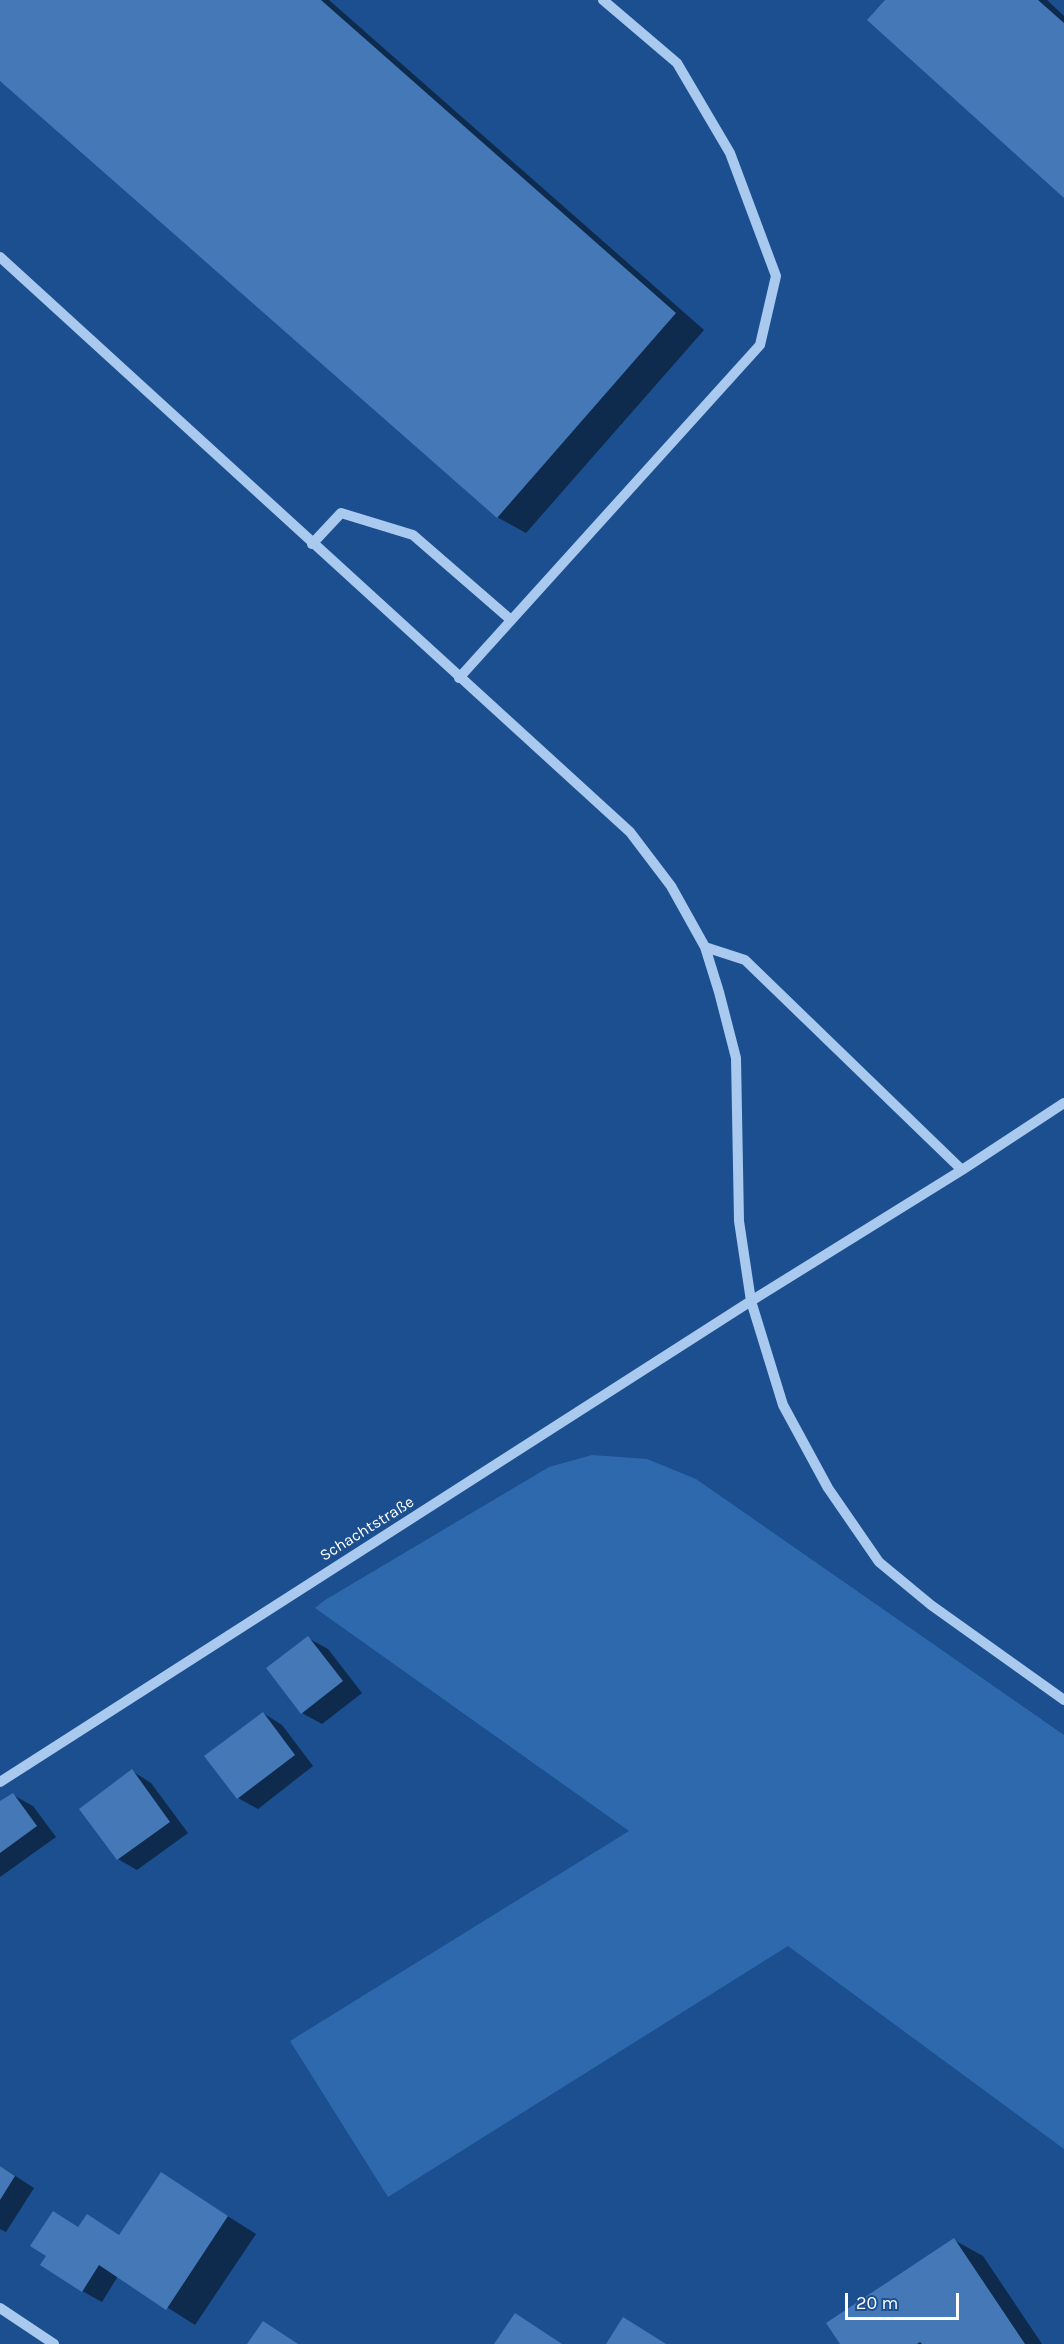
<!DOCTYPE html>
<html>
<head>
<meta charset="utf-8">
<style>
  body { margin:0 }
  #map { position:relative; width:1064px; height:2344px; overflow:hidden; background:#1b4f8f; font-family:Karla,sans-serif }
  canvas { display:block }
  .scale { position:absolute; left:845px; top:2293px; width:114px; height:27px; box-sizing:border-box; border:3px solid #fff; border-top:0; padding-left:8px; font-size:18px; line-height:21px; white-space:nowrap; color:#fff; -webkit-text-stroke:4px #1b4f8f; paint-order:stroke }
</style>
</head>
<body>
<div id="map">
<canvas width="1064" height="2344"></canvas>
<div class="scale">20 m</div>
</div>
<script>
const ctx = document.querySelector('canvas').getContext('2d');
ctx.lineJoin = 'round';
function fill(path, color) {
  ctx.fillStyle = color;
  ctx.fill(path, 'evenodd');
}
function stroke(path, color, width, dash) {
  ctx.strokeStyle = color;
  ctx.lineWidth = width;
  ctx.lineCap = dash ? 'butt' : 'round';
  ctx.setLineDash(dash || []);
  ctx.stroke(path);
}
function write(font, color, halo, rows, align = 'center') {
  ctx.font = font + ' Karla,sans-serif';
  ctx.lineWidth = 4.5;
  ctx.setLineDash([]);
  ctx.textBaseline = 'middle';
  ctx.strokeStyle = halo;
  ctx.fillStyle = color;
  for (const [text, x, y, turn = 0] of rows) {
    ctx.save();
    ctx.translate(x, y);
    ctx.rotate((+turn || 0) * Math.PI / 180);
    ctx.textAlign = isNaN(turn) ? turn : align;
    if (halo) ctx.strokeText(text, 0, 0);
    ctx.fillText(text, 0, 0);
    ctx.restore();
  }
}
fill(new Path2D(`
  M592 1455 647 1459 696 1479 1064 1735V2149L788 1946 388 2197 290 2041 629 1831 315 1608 325 1600 549 1467Z`), '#2e69ad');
fill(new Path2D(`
  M0 0H329L704 330 526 533 497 517 0 79Z
  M887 0H1047L1064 16V195Z
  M308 1638 328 1649 362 1693 322 1724 302 1713Z
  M263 1713 282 1725 313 1766 258 1809 238 1798Z
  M132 1771 151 1783 188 1833 137 1870 118 1859Z
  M13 1795 33 1806 56 1837 0 1877V1803Z
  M0 2166 34 2188 6 2232 0 2229Z
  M161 2174 256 2234 195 2325 118 2276 102 2302 82 2291 80 2228 88 2216 120 2236Z
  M954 2240 983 2256 1042 2344H842Z`), '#0007');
fill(new Path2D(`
  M0 0H321L676 313 497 518 0 81Z
  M885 0H1038L1064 23V198L867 20Z
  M308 1636 343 1681 301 1714 266 1668Z
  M263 1712 295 1755 237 1799 204 1756Z
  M132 1769 170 1822 117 1860 79 1809Z
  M13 1793 37 1826 0 1853V1801Z
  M0 2166 15 2176 0 2200Z
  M161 2172 228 2216 166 2310 99 2265 82 2292 40 2265 46 2256 30 2246 53 2211 78 2227 87 2214 119 2235Z
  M954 2238 1025 2344H922L920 2342 917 2344H840L826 2323Z
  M515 2313 562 2344H494Z
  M623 2317 666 2344H606Z
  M263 2321 298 2344H247Z`), '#4478b7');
stroke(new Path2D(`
  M0 257 630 832 671 886 705 947 719 992 736 1058 739 1221 751 1301 783 1405 828 1488 879 1562 931 1605 1064 1700
  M312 544 341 513 413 535 511 620
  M459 678 760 345 776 276 730 153 677 63 603 0
  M705 947 745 960 962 1170
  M0 1782 751 1301 962 1170 1064 1103
  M0 2308 54 2344`), '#a9c9ee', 10);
write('16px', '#fff', '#1b4f8f', [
  ["Schachtstraße",367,1529,-32]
]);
</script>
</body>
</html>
